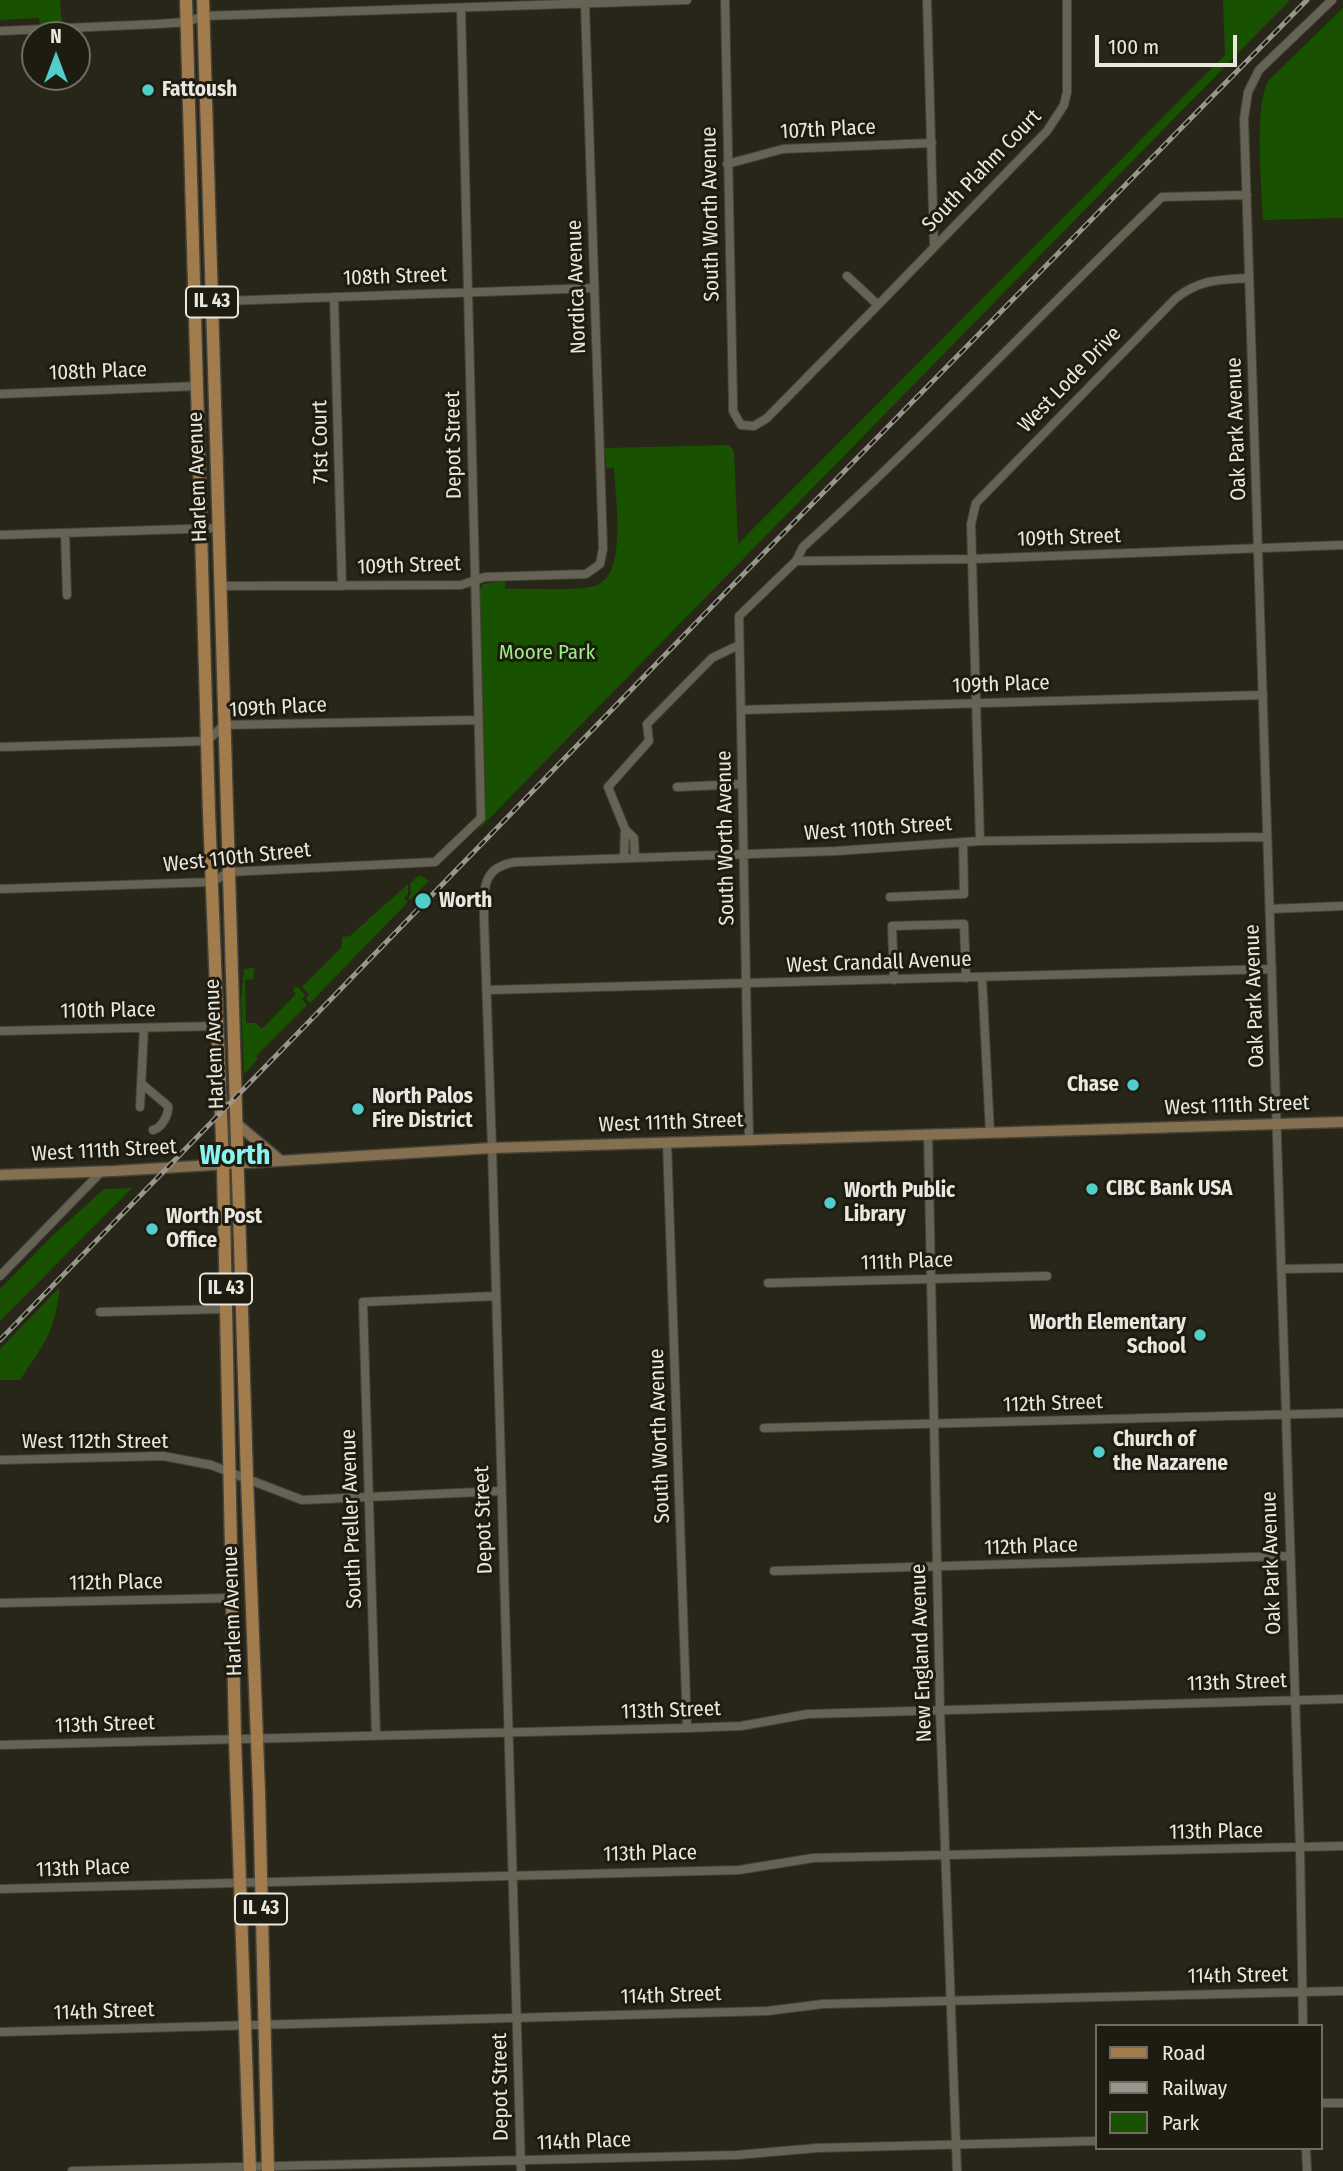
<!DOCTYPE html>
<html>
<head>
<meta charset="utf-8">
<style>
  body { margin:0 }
  #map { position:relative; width:1343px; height:2171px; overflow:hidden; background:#282519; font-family:"Fira Sans Condensed",sans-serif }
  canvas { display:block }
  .legend { position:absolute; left:1095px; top:2024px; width:228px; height:126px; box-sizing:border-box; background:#1e1b10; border:2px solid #6f6d63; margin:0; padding:9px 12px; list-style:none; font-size:21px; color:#e9e7df }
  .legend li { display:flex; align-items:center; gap:14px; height:35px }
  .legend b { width:35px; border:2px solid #6f6d63 }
  .north { position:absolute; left:21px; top:21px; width:70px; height:70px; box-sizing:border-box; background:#1e1b10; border:2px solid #6f6d63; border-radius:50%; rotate:0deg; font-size:19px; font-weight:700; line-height:28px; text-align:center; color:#e9e7df }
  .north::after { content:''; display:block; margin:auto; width:24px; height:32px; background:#53cdc9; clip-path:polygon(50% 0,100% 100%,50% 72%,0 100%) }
  .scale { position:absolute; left:1095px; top:35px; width:142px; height:32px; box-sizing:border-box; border:4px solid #e9e7df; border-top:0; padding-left:9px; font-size:21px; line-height:24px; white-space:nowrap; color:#e9e7df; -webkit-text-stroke:5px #1e1b10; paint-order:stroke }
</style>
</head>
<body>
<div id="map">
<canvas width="1343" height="2171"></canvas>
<ul class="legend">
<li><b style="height:9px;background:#a37c4e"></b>Road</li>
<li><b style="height:9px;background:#99968d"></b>Railway</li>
<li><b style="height:19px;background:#185201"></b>Park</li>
</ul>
<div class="north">N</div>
<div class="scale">100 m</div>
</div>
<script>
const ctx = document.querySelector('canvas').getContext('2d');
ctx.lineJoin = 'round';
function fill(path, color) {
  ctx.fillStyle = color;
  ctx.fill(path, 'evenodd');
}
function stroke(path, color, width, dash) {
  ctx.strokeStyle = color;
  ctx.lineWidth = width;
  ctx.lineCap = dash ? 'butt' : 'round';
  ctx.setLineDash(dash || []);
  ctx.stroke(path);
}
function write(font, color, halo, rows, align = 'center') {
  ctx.font = font + ' "Fira Sans Condensed",sans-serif';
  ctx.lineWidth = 6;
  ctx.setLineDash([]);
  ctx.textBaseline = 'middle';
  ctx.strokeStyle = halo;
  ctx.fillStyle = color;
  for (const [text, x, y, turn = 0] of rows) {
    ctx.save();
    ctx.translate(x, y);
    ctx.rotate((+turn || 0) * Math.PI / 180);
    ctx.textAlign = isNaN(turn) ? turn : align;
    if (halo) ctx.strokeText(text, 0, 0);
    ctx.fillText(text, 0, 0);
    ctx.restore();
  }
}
fill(new Path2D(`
  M0 0H60L62 25 40 26 39 18 0 20Z
  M1223 0H1290L475 833 482 824 486 807 479 592 483 584 505 581V589C526 588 581 592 597 585 628 573 615 496 614 468H606L605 448 729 445 734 451 738 544 1225 55Z
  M1343 8V218L1263 220C1262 188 1254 107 1268 81Z
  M418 876H422L429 881 410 900 408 898 411 894 410 884Z
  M408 884V894L404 898 408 902 310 1003 306 999 309 994 302 987 342 947V937L350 936Z
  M254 968 253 979 245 980 246 1023H256L262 1029 296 994 293 990 295 987H298L305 995 302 999 307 1005 256 1056 258 1059 244 1074 241 1000 244 969Z
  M132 1188 115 1205 0 1321V1289L51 1237 104 1189Z
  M60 1287C55 1332 44 1344 20 1380H0V1349Z`), '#185201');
const minor = new Path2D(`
  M725 0 733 402V411L741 425 754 426 767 418 878 305
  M927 0 934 246
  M0 31 157 24 187 22 203 16 687 0
  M727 164 783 149 932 143
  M847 276 878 305 1047 131 1064 105 1067 92V0
  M334 297 342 586
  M196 302 594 288
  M0 394 198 386
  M65 533 67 595
  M0 535 218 528
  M796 561 972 559 1343 545
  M219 586 461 585 485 577 586 574 600 564 603 549 585 3
  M741 710 1263 695
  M0 747 207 741 224 725 478 720
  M677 787 742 784
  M980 841 971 524 976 503 1176 298C1201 279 1219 280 1249 278
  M624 858 625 829
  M635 858 634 838 625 829 608 787 649 741 647 724 712 658 739 645
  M0 889 212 882 229 872 435 862 481 818 461 8
  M890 897 964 894 963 842
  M1270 909 1343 906
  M982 977 990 1133
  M894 980 892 926 964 924 966 978
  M487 990 1272 969
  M0 1031 217 1026
  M142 1084 168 1106C169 1114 162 1128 153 1130
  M140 1107 144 1028
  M928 1134 940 1710 957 2171
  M749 1139 739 616 796 561 803 547C927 435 1041 313 1162 197L1247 195
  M667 1142 687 1728
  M1281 1269 1343 1268
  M0 1276 101 1172
  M768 1283 1047 1276
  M100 1312 226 1309
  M764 1428 1343 1413
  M0 1460 163 1456 211 1465 302 1500 501 1491
  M774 1571 1289 1556
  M0 1603 233 1598
  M376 1735 363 1302 496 1296
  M0 1745 687 1728 741 1726 808 1714 1343 1699
  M0 1889 739 1870 813 1858 1343 1846
  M1303 2026 1300 1847 1244 119 1248 92 1259 70 1332 0
  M0 2032 767 2011 823 2004 1343 1991
  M1320 2103H1343
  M1306 2148 1307 2171
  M72 2171 737 2155 817 2148 1096 2141
  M521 2171 492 1148 484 919C484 889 481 867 516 862L836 851 980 841 1267 837`);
const secondary = new Path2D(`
  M237 1124 281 1161
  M0 1175 114 1171 492 1148 1343 1122`);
const primary = new Path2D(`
  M186 0 209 812 223 1165 235 1738 250 2171
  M203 0 247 1479 259 1792 268 2171`);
stroke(minor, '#454239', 10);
stroke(secondary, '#454239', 13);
stroke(primary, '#454239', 15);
stroke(minor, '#666355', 8);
stroke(secondary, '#856f51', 10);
stroke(primary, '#a37c4e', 12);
const rail = new Path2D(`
  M0 1340 762 555 1307 0`);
stroke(rail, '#99968d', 5);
stroke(rail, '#1e1b10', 2.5, [8]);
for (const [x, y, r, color] of [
  [148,90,7,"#53cdc9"],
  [423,901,9,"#53cdc9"],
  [1133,1085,7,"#53cdc9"],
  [358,1109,7,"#53cdc9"],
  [1092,1189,7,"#53cdc9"],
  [830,1203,7,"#53cdc9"],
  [152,1229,7,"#53cdc9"],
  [1200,1335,7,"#53cdc9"],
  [1099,1452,7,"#53cdc9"]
]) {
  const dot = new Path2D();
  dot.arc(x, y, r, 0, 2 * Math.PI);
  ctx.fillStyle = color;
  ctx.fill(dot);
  stroke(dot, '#1e1b10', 2.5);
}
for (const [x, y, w] of [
  [212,302,52],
  [226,1289,52],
  [261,1909,52]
]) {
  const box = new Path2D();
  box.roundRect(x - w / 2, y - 15.5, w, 31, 5);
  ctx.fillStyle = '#1e1b10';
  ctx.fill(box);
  stroke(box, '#e9e7df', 2);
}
write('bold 19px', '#e9e7df', null, [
  ["IL 43",212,302],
  ["IL 43",226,1289],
  ["IL 43",261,1909]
]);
write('bold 21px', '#e9e7df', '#1e1b10', [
  ["Fattoush",162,90],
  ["Worth",439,901],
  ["Chase",1119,1085,"right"],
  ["North Palos",372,1097],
  ["Fire District",372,1121],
  ["CIBC Bank USA",1106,1189],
  ["Worth Public",844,1191],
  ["Library",844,1215],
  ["Worth Post",166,1217],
  ["Office",166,1241],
  ["Worth Elementary",1186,1323,"right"],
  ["School",1186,1347,"right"],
  ["Church of",1113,1440],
  ["the Nazarene",1113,1464]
], 'left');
write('21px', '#e9e7df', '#1e1b10', [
  ["107th Place",828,130,-3],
  ["South Plahm Court",982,171,-46],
  ["South Worth Avenue",711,214,-91],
  ["108th Street",395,277,-2],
  ["Nordica Avenue",577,287,-92],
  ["108th Place",98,372,-2],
  ["West Lode Drive",1070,380,-46],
  ["Oak Park Avenue",1237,429,-92],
  ["71st Court",321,442,-91],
  ["Depot Street",454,445,-91],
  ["Harlem Avenue",198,477,-92],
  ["109th Street",1069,538,-2],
  ["109th Street",409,566,-2],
  ["109th Place",1001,685,-2],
  ["109th Place",278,708,-3],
  ["West 110th Street",878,829,-4],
  ["South Worth Avenue",726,838,-91],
  ["West 110th Street",237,858,-6],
  ["West Crandall Avenue",879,963,-2],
  ["Oak Park Avenue",1255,996,-92],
  ["110th Place",108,1011,-1],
  ["Harlem Avenue",215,1044,-92],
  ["West 111th Street",1237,1106,-2],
  ["West 111th Street",671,1123,-2],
  ["West 111th Street",104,1151,-3],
  ["111th Place",907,1262,-2],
  ["112th Street",1053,1404,-2],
  ["South Worth Avenue",660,1436,-92],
  ["West 112th Street",95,1442],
  ["South Preller Avenue",352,1519,-92],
  ["Depot Street",484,1520,-92],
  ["112th Place",1031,1547,-2],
  ["Oak Park Avenue",1272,1563,-92],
  ["112th Place",116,1583,-1],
  ["Harlem Avenue",233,1611,-92],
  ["New England Avenue",922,1653,-92],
  ["113th Street",1237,1683,-2],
  ["113th Street",671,1711,-2],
  ["113th Street",105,1725,-2],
  ["113th Place",1216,1832,-1],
  ["113th Place",650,1854,-1],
  ["113th Place",83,1869,-2],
  ["114th Street",1238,1976,-1],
  ["114th Street",671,1996,-2],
  ["114th Street",104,2012,-2],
  ["Depot Street",501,2087,-91],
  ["114th Place",584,2142,-2]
]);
write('21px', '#9ded88', '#1e1b10', [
  ["Moore Park",547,653]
]);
write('bold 28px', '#8af5f0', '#1e1b10', [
  ["Worth",235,1156]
]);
</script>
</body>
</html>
